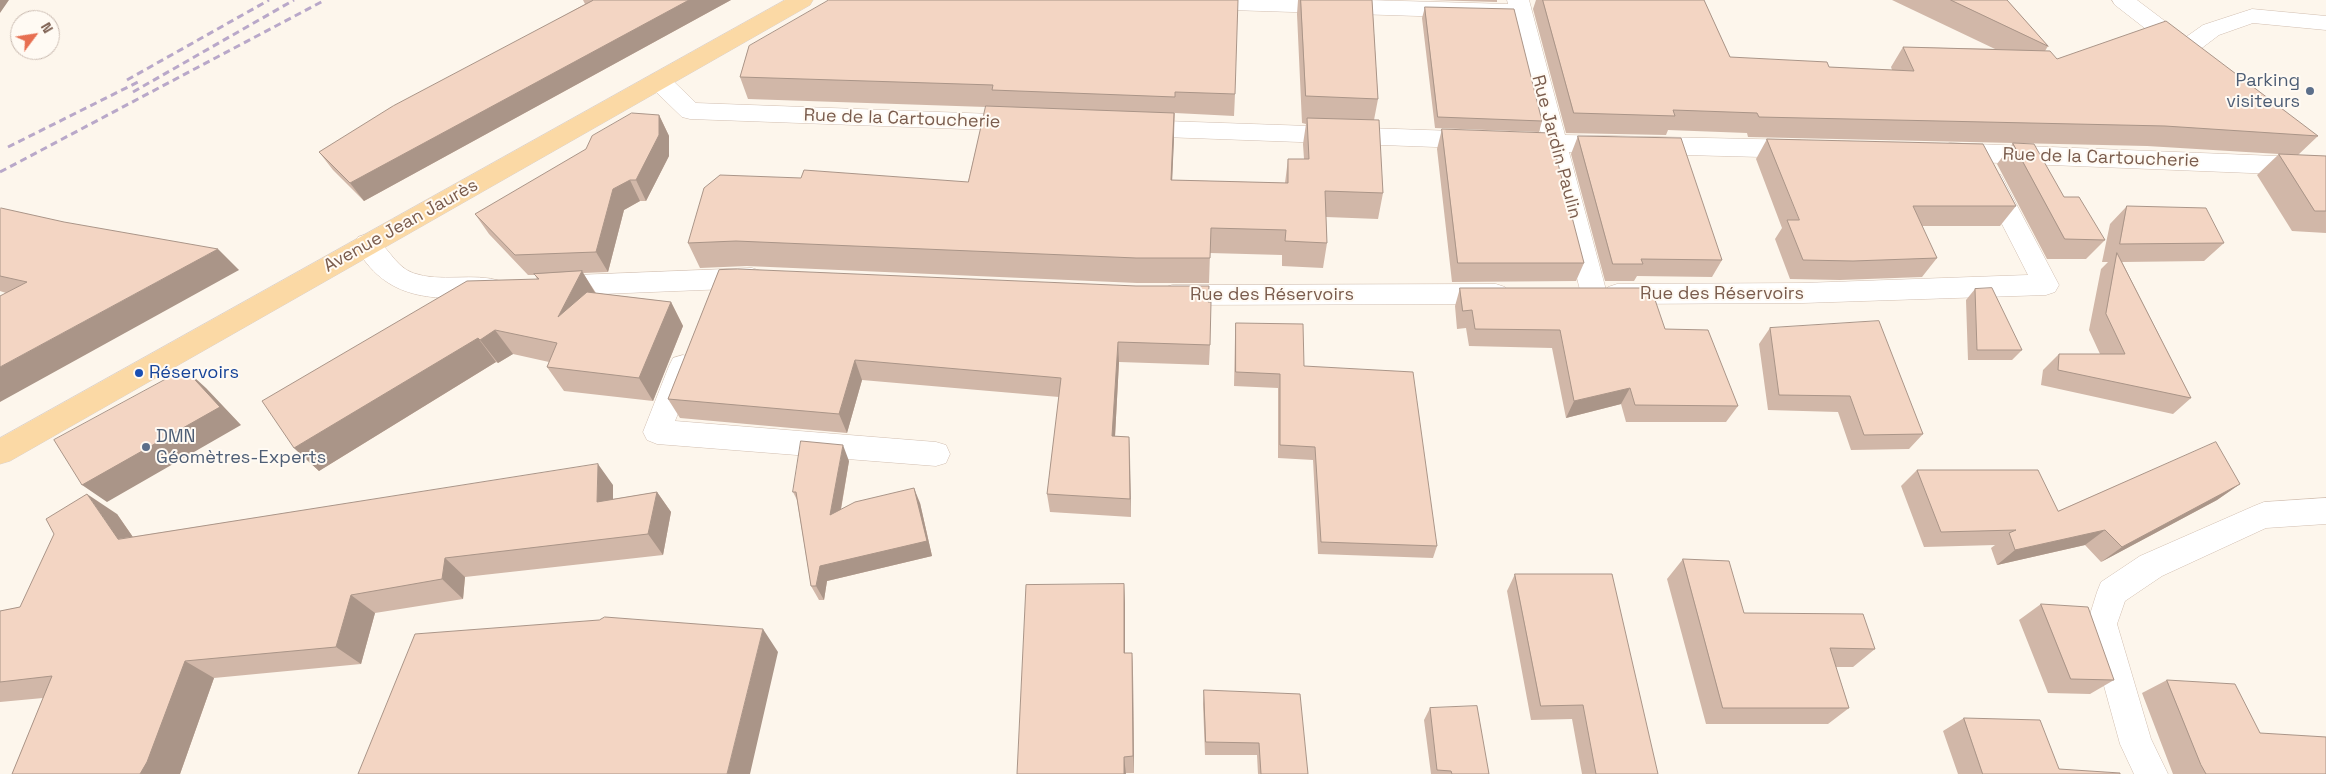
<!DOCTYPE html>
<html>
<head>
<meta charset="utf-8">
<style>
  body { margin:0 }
  #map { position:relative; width:2326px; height:774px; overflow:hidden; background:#fdf6ec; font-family:"Space Grotesk",sans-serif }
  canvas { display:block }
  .north { position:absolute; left:10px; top:10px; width:50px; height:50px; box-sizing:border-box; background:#fffaf3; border:1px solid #cabbb1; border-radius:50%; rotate:59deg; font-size:14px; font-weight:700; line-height:20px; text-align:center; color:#7a5c4d }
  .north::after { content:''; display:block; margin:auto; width:18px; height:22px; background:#e76f51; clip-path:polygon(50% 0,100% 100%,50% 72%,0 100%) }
</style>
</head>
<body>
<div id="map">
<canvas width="2326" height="774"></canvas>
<div class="north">N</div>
</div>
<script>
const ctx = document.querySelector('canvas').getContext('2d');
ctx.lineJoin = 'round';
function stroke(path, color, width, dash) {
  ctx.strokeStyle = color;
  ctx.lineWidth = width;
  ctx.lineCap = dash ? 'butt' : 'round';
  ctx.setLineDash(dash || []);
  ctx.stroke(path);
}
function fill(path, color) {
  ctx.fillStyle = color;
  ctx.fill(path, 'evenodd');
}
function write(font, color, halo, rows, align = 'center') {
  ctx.font = font + ' "Space Grotesk",sans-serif';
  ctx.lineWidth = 4;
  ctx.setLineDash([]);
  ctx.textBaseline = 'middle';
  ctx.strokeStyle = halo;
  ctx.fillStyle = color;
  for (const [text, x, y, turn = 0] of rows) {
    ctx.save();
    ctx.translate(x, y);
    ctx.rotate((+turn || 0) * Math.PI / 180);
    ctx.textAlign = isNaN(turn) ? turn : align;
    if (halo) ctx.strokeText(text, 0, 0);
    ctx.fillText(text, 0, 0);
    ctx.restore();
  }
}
const minor = new Path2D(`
  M1189 0H1367L1508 4 1507 0H1529L1565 135 1800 140 1808 143 1812 149 1808 155 1800 158 1569 152 1606 290 1608 287 1617 284 1803 283 2028 275 1980 181 1983 175 1992 172 2001 175 2059 285 2055 292 2046 295 1803 303 1617 304 1608 301 1606 297 1603 301 1594 304 1585 301 1581 294 1545 151 1136 136 1128 134 1124 128 1128 122 1136 120 1541 134 1512 19 1199 9 1191 7 1188 2Z
  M2112 0H2137L2186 37 2203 25 2252 9 2326 16V30L2253 23 2219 35 2194 54 2186 57 2178 54 2115 5Z
  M659 73 667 75 696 103 1020 115 1028 117 1032 123 1028 129 1020 131 690 119 682 117 651 87 648 81 651 75Z
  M1950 143 2326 158V176L1950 161 1942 158 1938 152 1942 146Z
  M367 234C387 241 393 266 413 273 441 283 473 272 501 281L505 288 501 295 492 298C433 299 386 303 354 244L358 237Z
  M752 268 761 271 765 278 761 285 752 288 552 296 543 293 539 286 543 279 552 276Z
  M1496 284 1505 287 1509 294 1505 301 1496 304 1172 305 1163 302 1159 295 1163 288 1172 285Z
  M683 355 693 358 697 366 675 421 936 442 946 445 950 454 946 463 936 466 657 444 647 440 643 432 669 366 673 358Z
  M2326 498V524L2266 528 2162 576 2125 601 2117 624 2151 739 2168 774H2134L2120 744 2087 624 2097 592 2101 582 2140 556 2254 506 2264 502Z`);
const major = new Path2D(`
  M785 0H813L810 5 10 461 0 464V438Z`);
stroke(minor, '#d1beb0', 1);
stroke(major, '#dad1cd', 1);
fill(minor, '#fff');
fill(major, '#fbd9a5');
stroke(new Path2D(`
  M127 80 269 0
  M133 92 294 0
  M8 147 140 81
  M0 172 325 0`), '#b9a8c9', 3, [7, 4.5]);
fill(new Path2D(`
  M583 0H731L364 201 333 170 319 152 585 4Z
  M1298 0H1372L1378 99 1374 120 1383 193 1378 219 1326 217 1327 243 1323 268 1282 266V255L1210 253 1209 283H1137L747 266 700 268 688 243 801 178 968 182 986 107 748 99 740 77 749 46 1235 94 1234 116 1175 113 1172 180 1285 183 1288 159H1304L1303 144 1306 124 1302 123 1297 14Z
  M1430 0H1497V2Z
  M1536 0H1704L1730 57 1829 67 1892 70 1891 67 1903 47 1995 49 1892 0H2007L2048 46 2045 51 2057 59 2318 136 2298 155 2326 156V233L2292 231 2257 175 2279 154 2147 146 1748 137 1747 133 1668 130 1666 135 1566 133 1533 9Z
  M1425 7 1542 121 1539 132 1435 128 1422 18Z
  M659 115 669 136V156L646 201H640L624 210 608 272 583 273 596 293 671 302 683 326 653 401 564 391 547 367 549 362 513 354 498 363 496 362 319 471 294 448 537 279 535 275H528L489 234 475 214Z
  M1442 129 1584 263 1576 281 1452 282 1437 149Z
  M1578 136 1722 260 1712 277 1637 276 1634 281H1605L1571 154Z
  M1767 139 2016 206 2000 226H1922L1937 258 1922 277 1840 280 1790 279 1775 239 1782 228 1756 159Z
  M2013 143 2105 240 2086 259H2047L1997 164Z
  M2127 206 2224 243 2204 261 2122 262 2191 398 2173 414 2041 385 2043 370 2059 354H2100L2089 330 2101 269 2108 262H2102L2110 224Z
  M0 209 239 270 6 293 0 291Z
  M719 270 1208 302 1210 345 1209 365 1119 362 1115 436 1129 437 1131 517 1050 512 1047 494 1059 397 862 380 847 433 680 418 668 399Z
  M1460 288 1665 329 1738 406 1726 422H1626L1621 404 1566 418 1552 348 1469 346 1466 328 1457 329 1455 306Z
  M1975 289 2022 350 2012 360H1968L1966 300Z
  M1236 323 1304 366 1437 546 1433 558 1318 554 1313 460 1278 458V388L1234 386 1235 337Z
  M1770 328 1923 434 1909 449 1851 450 1838 412 1768 410 1759 344Z
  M849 461 841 510 920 503 932 556 827 581 824 600H819L811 586 797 500 793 492Z
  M1917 470 2058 511 2240 484 2217 500 2101 562 2085 545 1997 565 1991 548 1995 545 1924 547 1901 486Z
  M613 485V499L657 492 671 512 663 555 465 577 463 599 375 613 361 664 214 678 180 774H12L43 698 0 702V611L20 607 117 514 133 537Z
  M1683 559 1744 613 1875 649 1853 667H1836L1849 708 1828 724H1706L1667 579Z
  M1515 574 1658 774H1582L1572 719 1531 720 1507 591Z
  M1124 584 1125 605V653H1132L1133 673 1134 773 1017 774Z
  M2041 604 2114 680 2090 694 2048 693 2019 620Z
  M2167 680 2260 733 2326 774H2173L2142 693Z
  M1204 690 1308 774H1258L1257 755H1205L1203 704Z
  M1430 708 1489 774H1431L1424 720Z
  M1964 718 2059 769 2120 774H1958L1943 731Z`), '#d1b7a8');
fill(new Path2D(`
  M0 0H9L0 13Z
  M689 0H731L364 201 350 183Z
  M1174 113V139L1171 205V180Z
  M659 115 669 136V156L646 201 636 180Z
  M630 180 640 201 624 210 608 272 596 252 613 189Z
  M218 249 239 270 0 402V367Z
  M582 271 597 296 558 317Z
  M671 302 683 326 653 401 639 378Z
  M495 330 513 354 498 363 480 340Z
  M478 338 496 362 319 471 294 448Z
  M1118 342 1119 362 1114 455 1112 436Z
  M855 360 862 380 847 433 839 414Z
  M185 369 206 388 241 425 107 502 82 485Z
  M1630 388 1621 404 1566 418 1574 401Z
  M1129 437 1130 456 1131 517 1130 499Z
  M843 445 849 461 837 531 830 515Z
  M598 464 613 485V522L597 502Z
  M2240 484 2217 500 2101 562 2122 547Z
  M914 488 920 503 932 556 827 581 824 600 816 586 820 566Z
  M657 492 671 512 663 555 648 534Z
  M87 494 117 514 148 559 118 539Z
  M2105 530 2085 545 1997 565 2015 550Z
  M445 558 465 577 463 599 442 579Z
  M1124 584 1125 605V673L1124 653Z
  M351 595 375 613 361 664 336 647Z
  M763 629 778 652 750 774H727Z
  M1132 653 1133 673 1134 773 1133 756Z
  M185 661 214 678 180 774H140Z
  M1124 757 1126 774H1124Z`), '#aa9588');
const building = new Path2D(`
  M594 0H689L350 183 319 152 393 106Z
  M829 0H1238L1235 94 1175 92V97L992 90 993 85 740 77 749 46Z
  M1301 0H1372L1378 99 1306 96Z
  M1543 0H1704L1730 57 1827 62 1829 67 1914 71 1903 47 2050 51 2057 59 2166 21 2318 136 2165 126 1759 117 1757 113 1673 110 1675 116 1574 113Z
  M1951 0H2007L2048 46Z
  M1425 7 1514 9 1542 121 1438 117Z
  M986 106 1174 113 1171 180 1288 183V159H1309L1307 118 1379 120 1383 193 1325 191 1327 243 1285 241 1286 230 1211 228 1210 258H1136L736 241 688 243 704 188 720 175 801 178 804 170 968 182Z
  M632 113 659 115V135L636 180H630L613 189 596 252 515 255 475 214 586 149 592 136Z
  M1442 129 1550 133 1584 263H1458Z
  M1578 136 1681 138 1722 260 1641 259 1643 264H1613Z
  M1767 139 1983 144 2016 206H1913L1937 258 1853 261 1803 260 1787 220H1799Z
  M2013 143 2034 144 2064 197H2079L2105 240 2065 239Z
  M2279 154 2326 156V211H2315Z
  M2127 206 2206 208 2224 243 2120 244Z
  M1 208 64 222 218 249 0 367V296L27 282 0 276V209Z
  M2117 253 2191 398 2058 370 2059 354H2125L2106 314Z
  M738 269 1136 286H1209L1208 302H1211L1210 345 1118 342 1112 436 1129 437 1130 499 1047 494 1061 378 855 360 839 414 668 399 719 270Z
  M582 271 558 317 587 292 671 302 639 378 547 367 557 343 495 330 480 340 478 338 294 448 262 401 467 281 539 279 534 274Z
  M1460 288H1651L1665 329 1708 330 1738 406 1635 405 1630 388 1574 401 1560 330 1475 329 1472 310 1463 311Z
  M1992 288 2022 350H1977L1975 289Z
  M1879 321 1923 434 1864 435 1850 396 1779 395 1770 328Z
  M1236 323 1303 324 1304 366 1413 372 1437 546 1321 542 1315 447 1280 445V374L1236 372Z
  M185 369 220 407 82 485 54 440Z
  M801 441 843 445 830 515 855 502 914 488 927 541 820 566 816 586H811L796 492H793Z
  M2216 442 2240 484 2122 547 2105 530 2015 550 2009 533 2016 530 1941 532 1917 470H2038L2058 511Z
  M598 464 597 502 657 492 648 534 445 558 442 579 351 595 336 647 185 661 147 762 140 774H12L52 676 0 682V611L20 607 54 534 46 519 87 494 118 539Z
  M1683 559 1729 561 1744 613 1863 614 1875 649 1830 648 1849 708H1723Z
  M1515 574H1612L1658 774H1596L1583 705 1541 706Z
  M1124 584V653H1132L1133 756 1124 757V774H1017L1026 585Z
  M2041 604 2088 607 2114 680 2071 679Z
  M605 617 763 629 727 774H358L415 634 599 620Z
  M2167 680 2235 684 2260 733 2326 737V774H2206L2201 765Z
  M1204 690 1300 694 1308 774H1261L1259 743 1206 742Z
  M1477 706 1489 774H1452L1451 771 1437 770 1430 708Z
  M1964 718 2040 720 2059 769 2120 773V774H1983Z`);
fill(building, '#f3d5c3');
stroke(building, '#aa9588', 1);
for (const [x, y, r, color] of [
  [2310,91,5,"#5c6f8a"],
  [139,373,5,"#1a4fb4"],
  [146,447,5,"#5c6f8a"]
]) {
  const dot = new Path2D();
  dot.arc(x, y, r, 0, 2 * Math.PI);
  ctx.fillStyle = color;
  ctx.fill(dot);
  stroke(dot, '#fffaf3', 2);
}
write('18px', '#4e5e75', '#fffaf3', [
  ["Parking",2300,81],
  ["visiteurs",2300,102],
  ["DMN",156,437,"left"],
  ["Géomètres-Experts",156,458,"left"]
], 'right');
write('18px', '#7a5c4d', '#fffaf3', [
  ["Rue de la Cartoucherie",902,119,2],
  ["Rue Jardin Paulin",1556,147,75],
  ["Rue de la Cartoucherie",2101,158,2],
  ["Avenue Jean Jaurès",401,226,-29],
  ["Rue des Réservoirs",1722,294],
  ["Rue des Réservoirs",1272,295]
]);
write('18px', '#164399', '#fffaf3', [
  ["Réservoirs",149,373]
], 'left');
</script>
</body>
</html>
